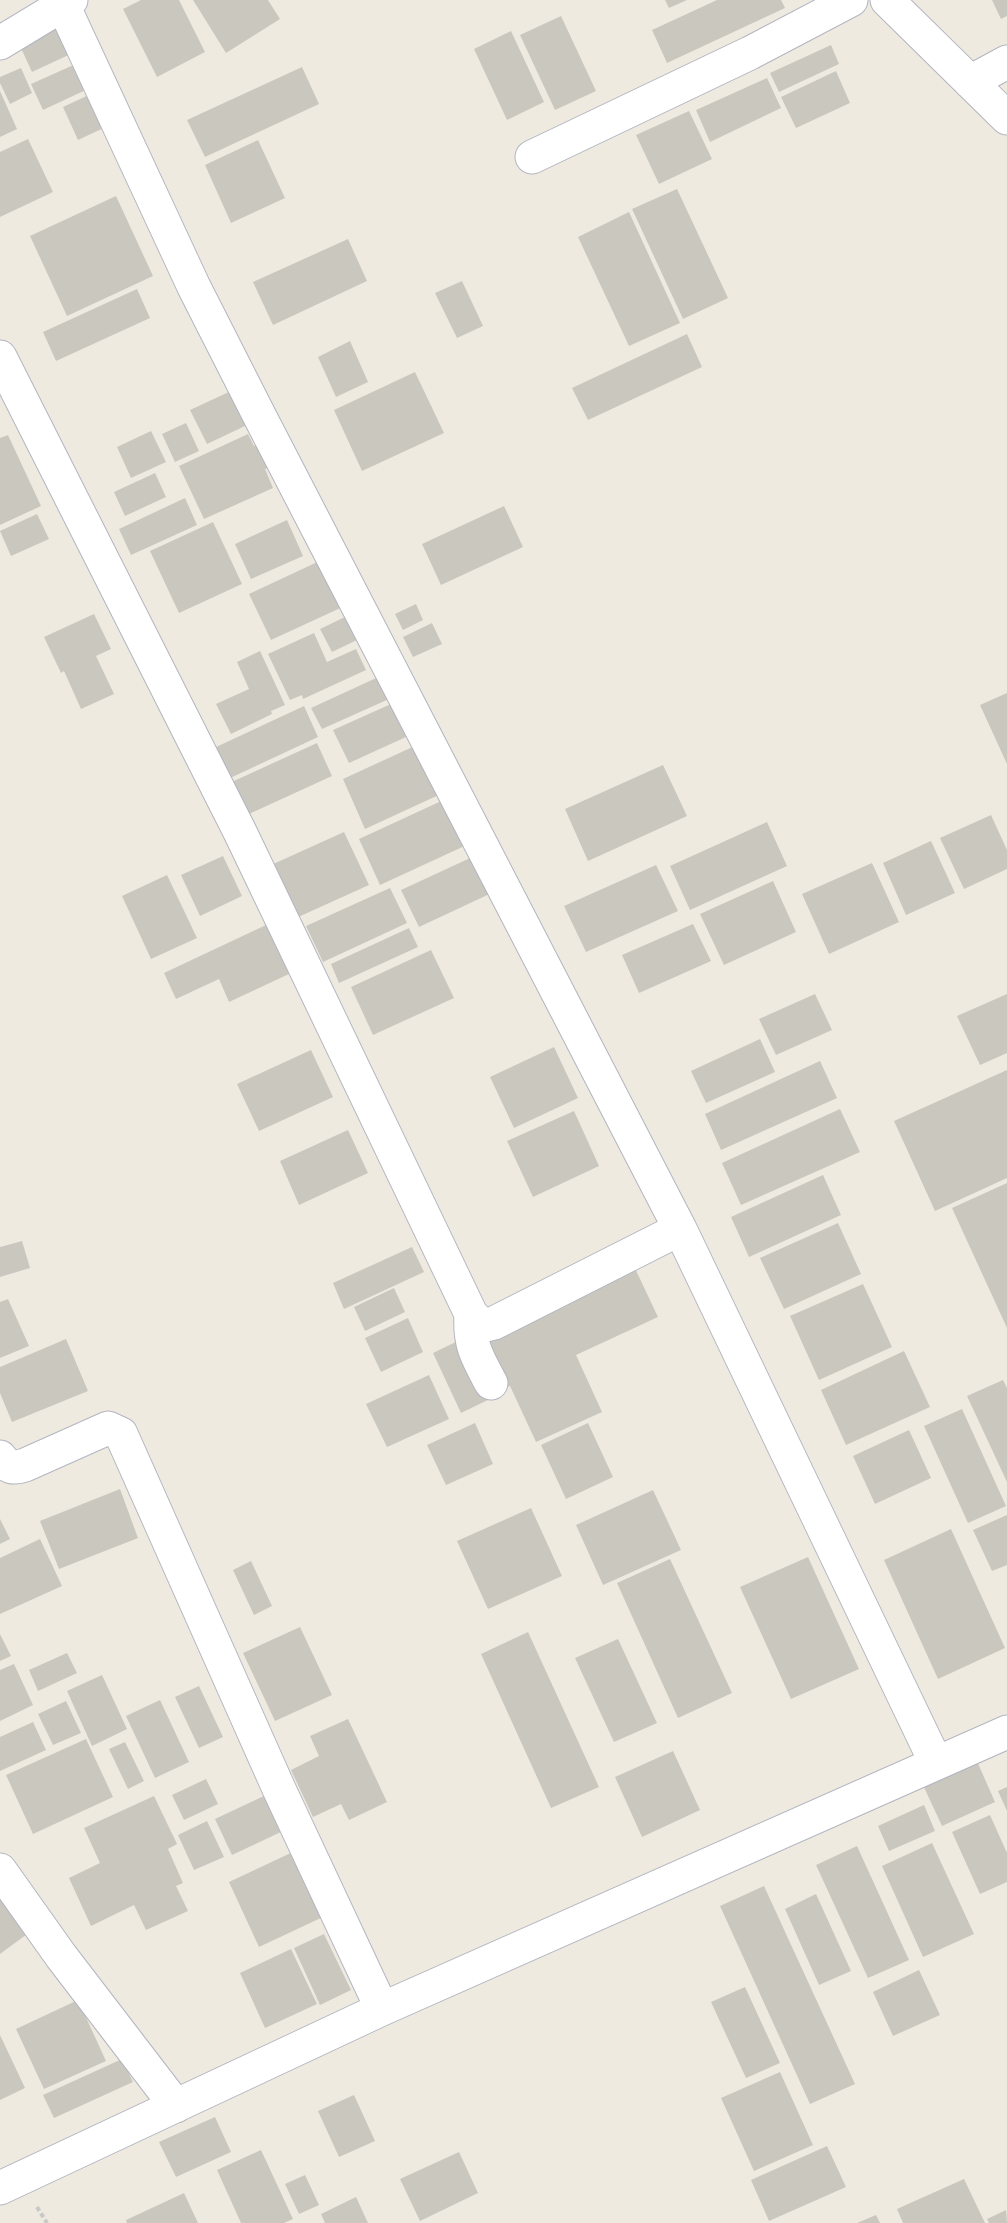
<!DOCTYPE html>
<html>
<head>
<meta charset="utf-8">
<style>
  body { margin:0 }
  canvas { display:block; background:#efeae0 }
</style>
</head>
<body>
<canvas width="1007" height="2223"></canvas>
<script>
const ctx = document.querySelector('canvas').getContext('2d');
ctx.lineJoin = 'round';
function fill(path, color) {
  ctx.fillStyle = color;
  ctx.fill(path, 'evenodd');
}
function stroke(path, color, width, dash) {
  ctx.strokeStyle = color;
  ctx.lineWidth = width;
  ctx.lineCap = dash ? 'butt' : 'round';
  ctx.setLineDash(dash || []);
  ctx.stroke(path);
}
fill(new Path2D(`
  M141 0H179L205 52 157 77 123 9Z
  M193 0H268L280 19 226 53Z
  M665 0H687L669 8Z
  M717 0H781L785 8 667 63 652 30Z
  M992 0H1007V16L1001 19Z
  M561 16 596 91 555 110 520 35Z
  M63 26 75 52 32 72 20 46Z
  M511 31 544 102 507 120 474 49Z
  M831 45 839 64 779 92 770 73Z
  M78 63 90 88 43 110 31 84Z
  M302 67 319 104 205 157 187 120Z
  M21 68 32 93 10 104 0 83V77Z
  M836 71 850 103 796 128 781 97Z
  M767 78 781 108 710 142 696 110Z
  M0 91 17 129 0 137Z
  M95 92 110 125 78 140 63 107Z
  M689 111 712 159 659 184 636 135Z
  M28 139 53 192 0 217V152Z
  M258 140 285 198 231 223 205 165Z
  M677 189 728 298 683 319 632 209Z
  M116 196 153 276 67 316 30 236Z
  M629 212 680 323 629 346 578 237Z
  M348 239 367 281 273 325 253 282Z
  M462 281 483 326 457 338 435 293Z
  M137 289 150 318 56 361 43 332Z
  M687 334 702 367 588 420 572 388Z
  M350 341 368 382 336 397 318 357Z
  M415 372 444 433 362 471 334 410Z
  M231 391 247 425 207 444 190 410Z
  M186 423 199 451 175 462 162 434Z
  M151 431 166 462 131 478 117 447Z
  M248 434 254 446 264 441 276 465 265 469 273 488 204 519 179 466Z
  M8 435 41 506 0 525V438Z
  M155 473 166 497 125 516 114 492Z
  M185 498 197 525 131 555 119 529Z
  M504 506 523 547 441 585 422 544Z
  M37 514 49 539 11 556 0 531Z
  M287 520 303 556 251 579 235 544Z
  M213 522 242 584 179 613 150 551Z
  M328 557 349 604 271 640 249 594Z
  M416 604 423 620 403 630 395 614Z
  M94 614 111 649 96 656 114 694 81 709 64 671 61 673 44 637Z
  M347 616 357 640 332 652 320 629Z
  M432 623 442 644 413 657 403 637Z
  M314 633 327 662 356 649 366 670 303 699 302 695 290 700 268 654Z
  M260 651 285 705 271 711 272 714 231 734 216 704 249 689 237 662Z
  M387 673 398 695 322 729 311 708Z
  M1007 693V764L980 705Z
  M391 704 406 737 349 763 333 730Z
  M304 706 318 737 228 779 214 748Z
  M317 743 332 776 238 819 223 786Z
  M419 744 443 793 365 829 343 779Z
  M663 765 687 816 588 861 565 809Z
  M450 797 471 843 380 885 359 839Z
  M991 815 1007 850V869L964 889 940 838Z
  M767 822 787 866 690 910 670 866Z
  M344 832 369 885 296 918 271 865Z
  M931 841 955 893 906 915 883 863Z
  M481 853 498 890 419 927 401 890Z
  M223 856 242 896 200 916 181 875Z
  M872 863 899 922 829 954 802 894Z
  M656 865 678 911 586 952 564 906Z
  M167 875 197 938 151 959 122 896Z
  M773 881 796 932 724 965 700 914Z
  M390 888 407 923 323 962 306 926Z
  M693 924 711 961 639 993 622 955Z
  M266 925 289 974 229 1002 219 979 176 999 164 973Z
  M409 928 418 947 339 983 331 964Z
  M431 950 454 998 373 1035 351 987Z
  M815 994 832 1030 776 1055 759 1019Z
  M1007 994V1053L980 1065 957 1016Z
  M760 1039 775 1072 706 1103 691 1071Z
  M554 1047 578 1098 514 1128 490 1077Z
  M311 1050 333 1097 259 1131 237 1084Z
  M820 1061 837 1098 721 1150 705 1114Z
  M1007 1070V1178L935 1211 894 1121Z
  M840 1109 860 1152 741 1205 722 1163Z
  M574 1111 599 1166 533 1197 507 1141Z
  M348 1130 368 1173 299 1205 280 1161Z
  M823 1175 841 1215 749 1257 731 1217Z
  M1007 1183V1328L952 1208Z
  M838 1223 861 1274 784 1309 760 1258Z
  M22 1241 30 1268 0 1277V1247Z
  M412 1247 424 1272 344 1309 333 1283Z
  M632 1262 658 1317 576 1355 602 1412 536 1442 510 1386 501 1389 476 1335Z
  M863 1284 892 1347 819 1380 790 1316Z
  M394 1288 405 1312 365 1331 354 1307Z
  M8 1299 29 1346 0 1358V1302Z
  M408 1318 423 1352 381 1372 365 1338Z
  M66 1339 88 1391 12 1422 0 1393V1367Z
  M462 1339 490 1399 461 1413 433 1353Z
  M904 1351 930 1407 846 1445 821 1390Z
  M429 1375 449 1419 387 1447 366 1404Z
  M1003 1380 1007 1388V1482L967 1396Z
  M962 1409 1006 1506 968 1523 924 1426Z
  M475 1423 493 1464 446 1485 427 1445Z
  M588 1423 613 1477 566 1499 541 1445Z
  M909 1430 931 1478 875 1504 853 1456Z
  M120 1489 138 1538 59 1569 40 1521Z
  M653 1490 681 1550 603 1585 576 1525Z
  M531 1508 562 1576 488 1609 457 1541Z
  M1007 1515V1565L992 1571 973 1530Z
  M0 1519 10 1539 0 1544Z
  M951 1529 1005 1648 938 1679 884 1560Z
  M40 1539 62 1586 0 1614V1558Z
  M808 1557 859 1669 791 1699 740 1587Z
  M670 1559 732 1693 678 1718 617 1583Z
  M251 1561 272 1606 254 1615 233 1570Z
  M300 1627 332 1695 275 1721 243 1653Z
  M528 1632 599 1787 551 1808 481 1654Z
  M0 1634 11 1656 0 1661Z
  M618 1639 657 1723 614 1742 575 1658Z
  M67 1653 77 1673 38 1691 29 1670Z
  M14 1664 33 1705 0 1721V1670Z
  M102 1675 127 1729 92 1746 67 1691Z
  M199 1686 223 1737 199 1748 175 1697Z
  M160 1700 189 1762 155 1778 126 1716Z
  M66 1701 81 1733 53 1745 38 1714Z
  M348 1719 387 1802 349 1820 341 1804 313 1817 291 1770 319 1756 310 1736Z
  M33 1722 46 1750 0 1771V1737Z
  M86 1739 113 1797 33 1834 6 1775Z
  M125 1742 144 1781 128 1789 109 1749Z
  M673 1751 700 1810 642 1837 615 1777Z
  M976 1759 995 1802 942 1826 922 1783Z
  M206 1779 218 1804 184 1820 172 1795Z
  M1007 1787V1811L998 1791Z
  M266 1795 283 1831 232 1855 215 1819Z
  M154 1796 177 1844 168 1849 183 1883 176 1886 188 1911 146 1930 134 1905 91 1926 69 1878 100 1863 84 1828Z
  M924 1805 935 1831 889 1851 878 1826Z
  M990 1815 1007 1853V1882L980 1894 952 1832Z
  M207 1821 224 1857 194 1870 178 1835Z
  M932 1843 974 1934 923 1957 882 1866Z
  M857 1846 909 1960 868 1978 816 1865Z
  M295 1851 325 1916 259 1947 229 1882Z
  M0 1884 34 1929 0 1954Z
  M764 1886 855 2084 810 2104 720 1906Z
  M816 1894 851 1971 819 1985 785 1909Z
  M324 1934 351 1990 320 2005 294 1948Z
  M291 1949 317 2004 265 2028 240 1973Z
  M919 1970 940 2015 893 2036 873 1992Z
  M745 1987 780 2063 746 2078 711 2002Z
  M78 2000 106 2061 44 2089 16 2029Z
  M0 2035 25 2088 0 2100Z
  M122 2059 133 2082 54 2118 43 2095Z
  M780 2072 813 2145 754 2171 721 2098Z
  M354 2095 375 2141 339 2157 318 2111Z
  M215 2117 231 2152 176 2177 159 2142Z
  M827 2146 846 2187 769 2221 751 2180Z
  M261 2150 293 2219 284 2223H241L217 2170Z
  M459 2152 478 2193 420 2221 400 2179Z
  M305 2175 319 2205 299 2214 285 2184Z
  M964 2179 985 2223H903L897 2209Z
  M184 2193 198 2223H127L126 2220Z
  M356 2197 368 2223H325L321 2214Z
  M1006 2210 1007 2223H989L987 2219Z
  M876 2215 880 2223H857Z`), '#cac7bf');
const minor = new Path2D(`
  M887 0 1007 118
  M63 5 194 287 259 415 680 1229 936 1763
  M0 43 71 0
  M970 82 1007 62
  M532 157 750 53 851 0
  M0 357 240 832 471 1314 482 1326 494 1323 680 1229
  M471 1314C469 1345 477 1357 491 1383
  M0 1457C8 1468 13 1469 25 1465L108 1428 121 1434 279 1789 382 2009
  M0 1870 61 1956 176 2106
  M0 2188 382 2009 1007 1732`);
stroke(minor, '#b3b5c0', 35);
stroke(new Path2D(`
  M37 2207 47 2223`), '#c8c8c8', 4, [4.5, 3]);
stroke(minor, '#fff', 33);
</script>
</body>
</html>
